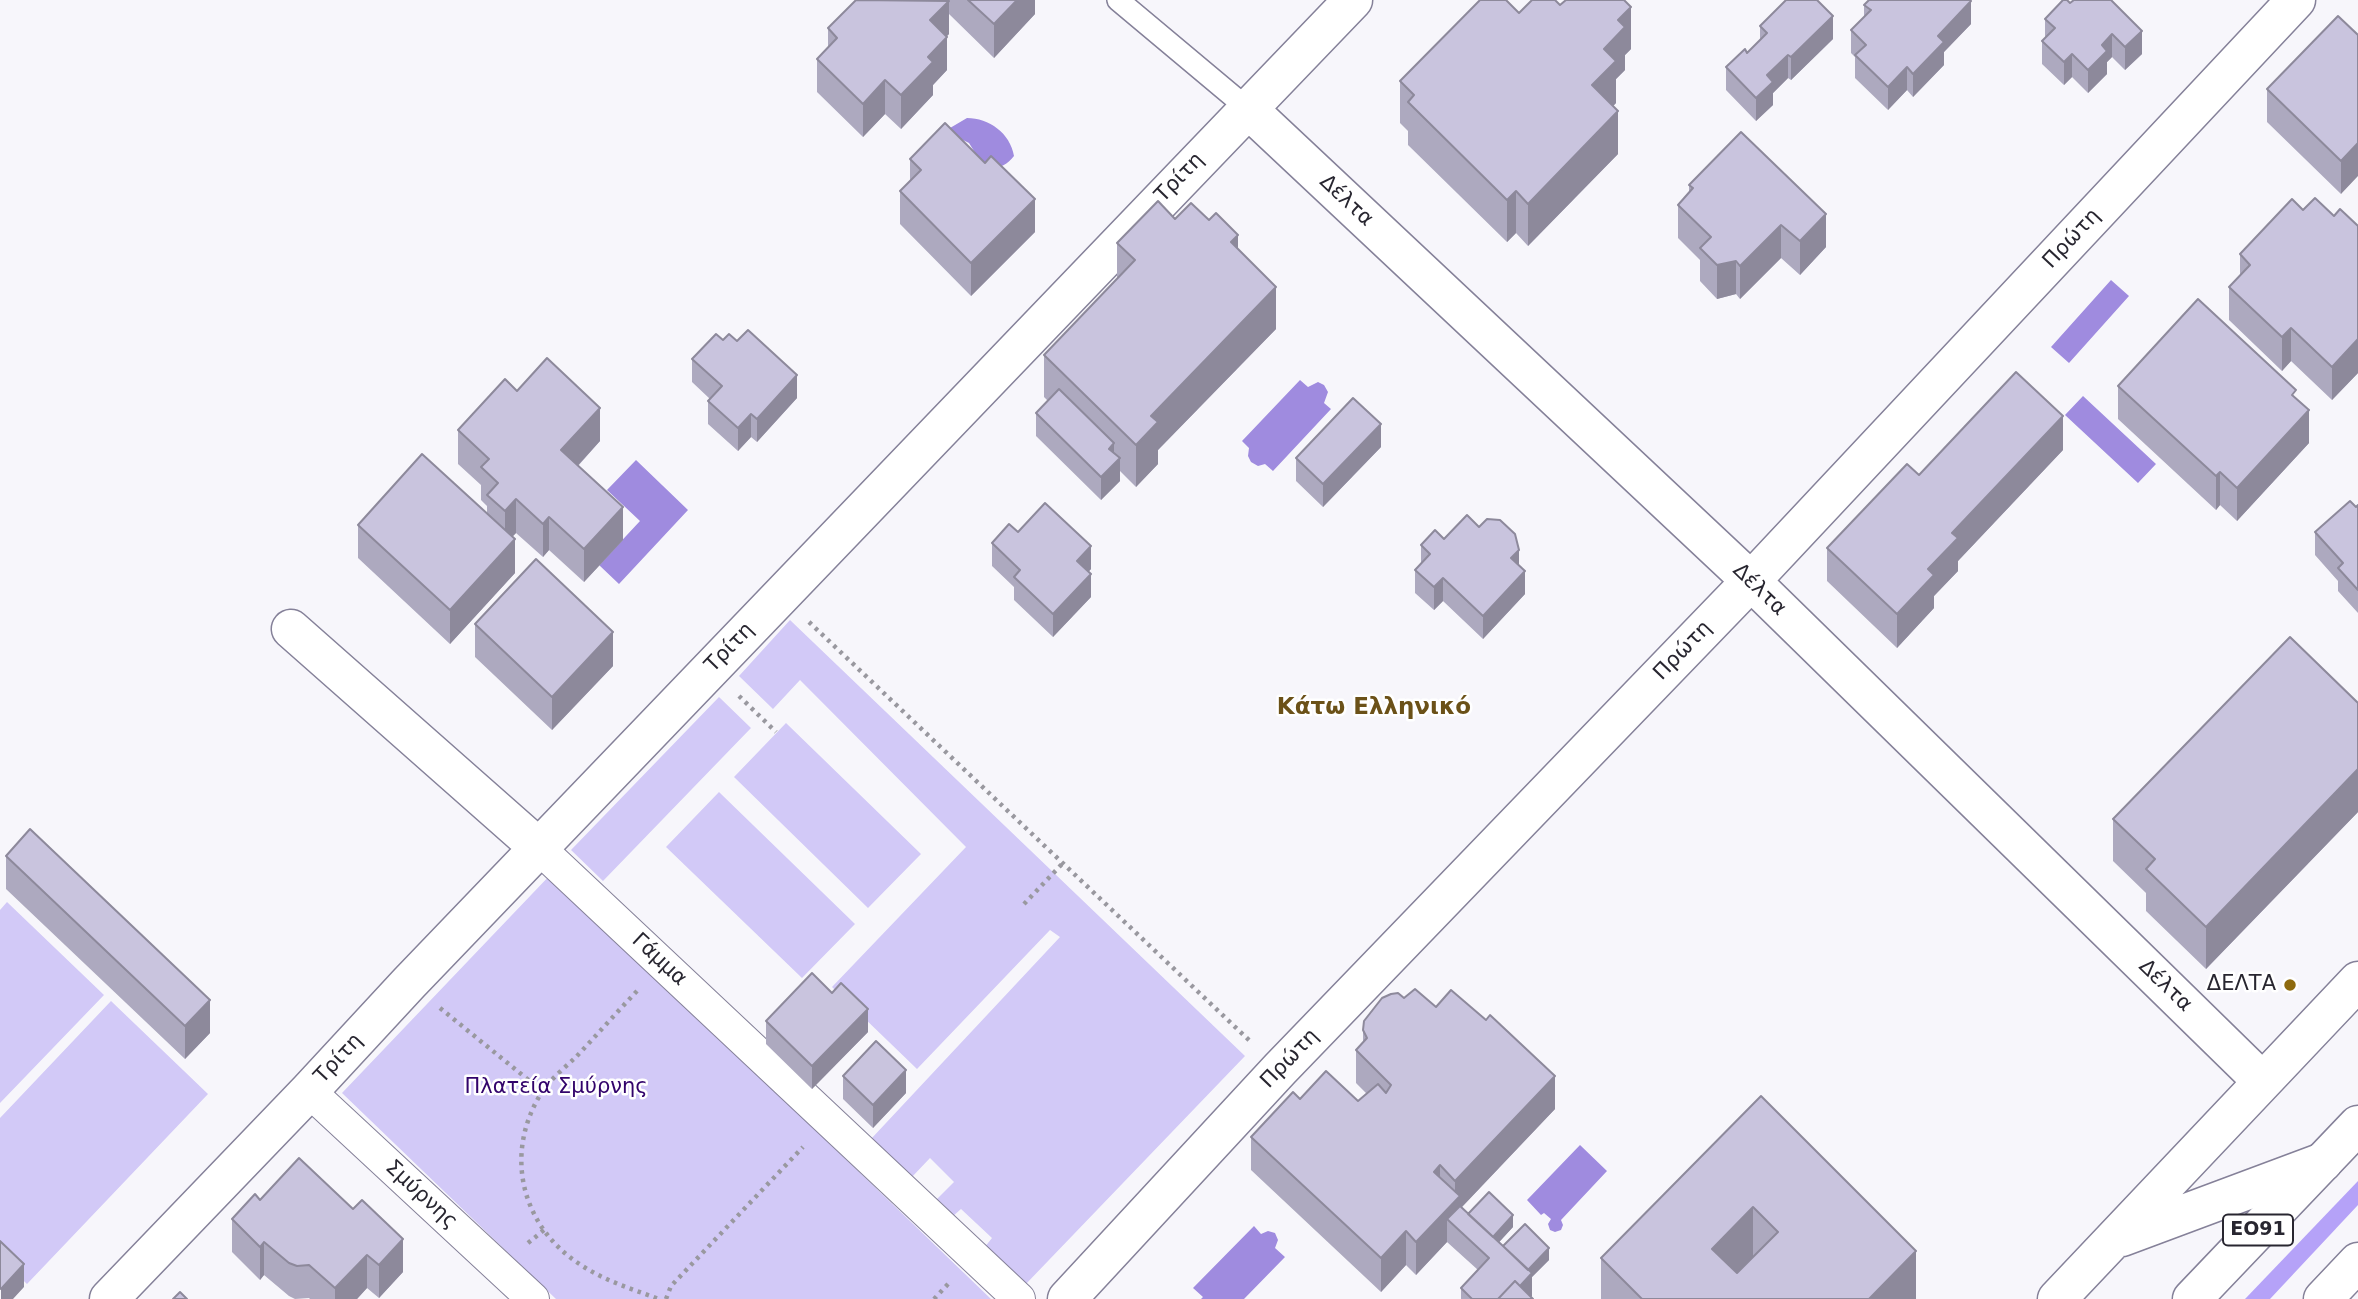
<!DOCTYPE html>
<html>
<head>
<meta charset="utf-8">
<style>
  body { margin:0 }
  canvas { display:block; background:#f7f6fb }
</style>
</head>
<body>
<canvas width="2358" height="1299"></canvas>
<script>
const ctx = document.querySelector('canvas').getContext('2d');
ctx.lineJoin = 'round';
function fill(path, color) {
  ctx.fillStyle = color;
  ctx.fill(path, 'evenodd');
}
function stroke(path, color, width, dash) {
  ctx.strokeStyle = color;
  ctx.lineWidth = width;
  ctx.lineCap = dash ? 'butt' : 'round';
  ctx.setLineDash(dash || []);
  ctx.stroke(path);
}
function write(font, color, halo, rows, align = 'center') {
  ctx.font = font + ' "DejaVu Sans",sans-serif';
  ctx.lineWidth = 5;
  ctx.setLineDash([]);
  ctx.textBaseline = 'middle';
  ctx.strokeStyle = halo;
  ctx.fillStyle = color;
  for (const [text, x, y, turn = 0] of rows) {
    ctx.save();
    ctx.translate(x, y);
    ctx.rotate((+turn || 0) * Math.PI / 180);
    ctx.textAlign = isNaN(turn) ? turn : align;
    if (halo) ctx.strokeText(text, 0, 0);
    ctx.fillText(text, 0, 0);
    ctx.restore();
  }
}
fill(new Path2D(`
  M790 620 1245 1056 1024 1286 984 1248 992 1238 961 1209 952 1217 935 1201 954 1182 930 1158 911 1178 871 1139 1060 937 1050 930 917 1069 832 987 966 847 800 680 773 709 739 676Z
  M719 697 751 728 603 881 571 850Z
  M786 723 921 854 868 908 734 777Z
  M719 792 855 924 802 978 666 847Z
  M553 872 747 1064 991 1299H556L342 1093Z
  M7 902 104 995 0 1103V910Z
  M111 1001 208 1094 27 1284 0 1258V1118Z`), '#d2c9f7');
fill(new Path2D(`
  M2358 1181V1205L2270 1299H2245Z`), '#b5a2f8');
fill(new Path2D(`
  M967 118C989 118 1010 133 1014 156 1005 167 998 169 984 167L969 143 951 134 950 128Z
  M2111 280 2129 296 2069 363 2051 347Z
  M1300 380 1308 387 1318 382 1324 385 1328 392 1324 403 1331 409 1273 471 1265 464 1258 466 1251 462 1248 456 1249 448 1242 441Z
  M2083 396 2156 464 2138 483 2065 415Z
  M636 460 688 510 619 584 599 565 640 521 607 490Z
  M1580 1145 1607 1171 1561 1220 1563 1225 1561 1230 1555 1232 1550 1230 1548 1224 1551 1219 1544 1213 1541 1215 1527 1200Z
  M1254 1226 1261 1234 1268 1231 1275 1233 1278 1240 1275 1248 1285 1257 1244 1299H1201L1203 1297 1193 1288Z`), '#9f8bdf');
const service = new Path2D(`
  M1118 0 1247 108`);
const pedestrian = new Path2D(`
  M539 848 1019 1299
  M309 1091 533 1299`);
const minor = new Path2D(`
  M1247 108 1751 581 2262 1081
  M291 629 539 848
  M2122 1237 2323 1162
  M109 1299 309 1091 409 983 1353 0
  M1067 1299 1280 1069 1751 581 2296 0
  M2057 1299 2358 981`);
const trunk = new Path2D(`
  M2192 1299 2358 1125
  M2323 1299 2358 1262`);
stroke(service, '#858199', 24);
stroke(pedestrian, '#858199', 34);
stroke(minor, '#858199', 41);
stroke(trunk, '#858199', 41);
stroke(new Path2D(`
  M809 622 1252 1043
  M739 696 776 732
  M1024 904 1062 864
  M637 991C616 1013 596 1036 575 1058 564 1068 550 1080 542 1092 503 1153 521 1227 581 1265 605 1281 632 1289 659 1299
  M440 1008 542 1091
  M528 1243 544 1230
  M666 1299 671 1286 803 1147
  M934 1299 949 1283`), '#99989f', 4.5, [3.5, 5]);
stroke(service, '#fff', 21);
stroke(pedestrian, '#fff', 32);
stroke(minor, '#fff', 38);
stroke(trunk, '#fff', 38);
fill(new Path2D(`
  M856 0H1035V14L994 58 949 14V34L947 36V70L933 85V95L901 129 885 114 863 137 817 92V59L828 47V28Z
  M2070 3 2142 54 2125 70 2112 57 2107 62V74L2088 93 2072 77 2064 85 2042 64V41L2045 38V19Z
  M1560 5 1631 49 1625 55V70L1616 79V103L1613 106 1618 154 1528 246 1516 233 1507 242 1408 145V131L1400 123V81L1519 13Z
  M1864 5 1971 24 1944 52V65L1913 97 1907 90 1888 110 1855 78V57L1851 53V30L1864 17Z
  M1760 26 1833 39 1791 80 1788 78 1773 93V105L1756 121 1726 90V67L1747 53 1760 40Z
  M2358 35 2341 194 2267 122V89Z
  M1741 132 1826 247 1800 275 1781 258 1740 299 1736 294 1717 299 1700 281V260L1678 238V205L1689 193V185Z
  M910 159 1035 232 971 296 900 224V191L910 181Z
  M2303 210 2334 216 2358 226V373L2332 400 2291 361 2282 371 2229 320V287L2240 275V254Z
  M1175 219 1238 249 1276 329 1158 450V464L1136 487 1120 471V481L1101 500 1036 436V413L1048 401 1044 397V355L1117 279V243Z
  M723 340 797 398 757 442 751 437 738 451 708 424V401L710 399 692 382V359Z
  M2118 386 2296 398 2309 443 2237 521 2220 505 2216 510 2118 419Z
  M517 391 600 441 578 466 623 540 584 582 549 550 543 557 516 533 512 537 515 573 450 644 358 558V525L487 514V506L481 500V485L458 464V430Z
  M1381 447 1323 507 1296 481V458Z
  M2063 450 1958 561V571L1934 596V608L1897 648 1827 581V548L1919 475Z
  M2358 505V613L2338 591V581L2315 555V532Z
  M1018 532 1091 569 1088 572 1091 597 1053 637 1014 600V587L992 566V543Z
  M1444 539 1519 565 1525 594 1483 639 1443 601 1434 610 1415 593V570L1421 564V545Z
  M475 624 613 666 552 730 475 657Z
  M2358 703V812L2206 969 2146 911V893L2113 861V819Z
  M6 856 210 1033 185 1059 6 889Z
  M1404 998 1436 1007 1555 1109 1461 1208 1468 1214 1513 1227 1499 1242 1503 1246 1549 1260 1532 1277 1531 1297 1533 1299H1461V1288L1478 1270 1447 1242 1416 1275 1406 1265 1381 1292 1251 1170V1137L1358 1101 1367 1094 1356 1083V1050L1363 1043V1030Z
  M766 1021 868 1032 812 1089 766 1044Z
  M843 1076 906 1093 873 1128 843 1099Z
  M1761 1096 1916 1299H1601V1258Z
  M260 1200 403 1272 379 1298 367 1288 357 1299H310L309 1298 295 1299 289 1296 264 1275 260 1280 232 1252V1219Z`), '#ada9bf');
fill(new Path2D(`
  M1017 0H1035V14L994 58V24Z
  M949 1V34L930 53V20Z
  M1971 1V24L1944 52V65L1913 97V74L1938 36Z
  M1631 7V49L1625 55V70L1616 79V103L1592 128V85L1604 49 1618 20Z
  M1833 16V39L1791 80V57Z
  M2142 31V54L2125 70V47Z
  M2112 34V57L2107 62V74L2088 93V70L2102 45Z
  M947 37V70L933 85V95L901 129V95L928 57Z
  M2072 54V77L2064 85V62Z
  M1788 55V78L1773 93V105L1756 121V98L1767 75Z
  M1907 67V90L1888 110V87Z
  M885 80V114L863 137V104Z
  M1618 111V154L1528 246V204Z
  M2358 143V176L2341 194V161Z
  M1516 191V233L1507 242V200Z
  M1035 199V232L971 296V263Z
  M1826 214V247L1800 275V241Z
  M1781 225V258L1740 299V266Z
  M1238 235V277L1231 242Z
  M1736 261V294L1717 299V265Z
  M1276 287V329L1158 450V464L1136 487V445L1151 416Z
  M2291 328V361L2282 371V337Z
  M2358 339V373L2332 400V367Z
  M797 375V398L757 442V419Z
  M600 408V441L561 484V450Z
  M2309 410V443L2237 521V488Z
  M751 414V437L738 451V428Z
  M2063 416V450L1958 561V571L1934 596V608L1897 648V614L1952 533Z
  M1381 424V447L1323 507V484Z
  M1114 443V464L1120 458V481L1101 500V477L1109 449Z
  M2220 472V505L2216 510V476Z
  M516 499V533L505 544V511Z
  M623 507V540L584 582V549Z
  M549 517V550L543 557V524Z
  M515 539V573L450 644V610Z
  M1091 546V569L1077 584V561Z
  M1519 550V573L1511 558Z
  M1525 571V594L1483 639V616Z
  M1091 574V597L1053 637V614Z
  M1443 578V601L1434 610V587Z
  M613 632V666L552 730V697Z
  M2358 769V812L2206 969V927Z
  M210 1000V1033L185 1059V1026Z
  M868 1009V1032L812 1089V1066Z
  M906 1070V1093L873 1128V1105Z
  M1555 1076V1109L1460 1209 1447 1219V1242L1416 1275V1242L1455 1201V1181Z
  M1440 1165V1199L1434 1172Z
  M1753 1207V1263L1718 1299 1712 1249Z
  M1513 1215V1227L1492 1250V1238Z
  M1406 1231V1265L1381 1292V1258Z
  M403 1239V1272L379 1298V1265Z
  M264 1242V1275L260 1280V1247Z
  M1549 1248V1260L1532 1277V1296L1529 1299H1508L1527 1271Z
  M1916 1251V1299H1869Z
  M367 1255V1288L357 1299H335V1288Z
  M24 1264V1287L13 1299H1V1289Z`), '#8d899b');
const building = new Path2D(`
  M856 0 949 1 930 20 947 37 928 57 933 62 901 95 885 80 863 104 817 59 837 38 828 28Z
  M968 0H1017L994 24Z
  M1480 0H1506L1519 13 1532 0H1555L1560 5 1566 0H1624L1631 7 1618 20 1625 27 1604 49 1616 61 1592 85 1618 111 1528 204 1516 191 1507 200 1408 102 1414 95 1400 81Z
  M1786 0H1817L1833 16 1791 57 1788 55 1767 75 1773 82 1756 98 1726 67 1745 49 1747 53 1767 33 1760 26Z
  M1869 0H1970L1971 1 1938 36 1944 42 1913 74 1907 67 1888 87 1855 55 1866 45 1851 30 1871 10 1864 5Z
  M2063 0H2067L2070 3 2074 0H2111L2142 31 2125 47 2112 34 2102 45 2107 51 2088 70 2072 54 2064 62 2042 41 2055 28 2045 19Z
  M2338 16 2358 35V143L2341 161 2267 89Z
  M945 123 985 163 991 156 1035 199 971 263 900 191 921 170 910 159Z
  M1741 132 1826 214 1800 241 1781 225 1740 266 1736 261 1717 265 1700 248 1711 237 1678 205 1693 188 1689 185Z
  M2315 198 2334 216 2340 209 2358 226V339L2332 367 2291 328 2282 337 2229 287 2250 265 2240 254 2292 199 2303 210Z
  M1158 201 1175 219 1191 203 1209 220 1216 213 1238 235 1231 242 1276 287 1151 416 1158 422 1136 445 1044 355 1135 260 1117 243Z
  M2198 299 2296 390 2292 395 2309 410 2237 488 2220 472 2216 476 2118 386Z
  M748 330 797 375 757 419 751 414 738 428 708 401 722 386 692 359 716 334 723 340 729 334 737 341Z
  M547 358 600 408 561 450 623 507 584 549 549 517 543 524 516 499 505 511 487 495 498 483 481 467 489 459 458 430 505 379 517 391Z
  M2016 372 2063 416 1952 533 1958 538 1928 569 1934 575 1897 614 1827 548 1907 464 1919 475Z
  M1059 389 1114 443 1109 449 1120 458 1101 477 1036 413Z
  M1353 398 1381 424 1323 484 1296 458Z
  M422 454 515 539 450 610 358 525Z
  M2350 501 2356 507 2358 505V590L2338 568 2343 563 2315 532Z
  M1045 503 1091 546 1077 561 1091 574 1053 614 1014 577 1020 570 992 543 1009 524 1018 532Z
  M1467 515 1479 527 1487 519 1500 520 1515 534 1519 550 1511 558 1525 571 1483 616 1443 578 1434 587 1415 570 1430 554 1421 545 1435 530 1444 539Z
  M536 559 613 632 552 697 475 624Z
  M2290 637 2358 703V769L2206 927 2146 869 2155 859 2113 819Z
  M30 829 210 1000 185 1026 6 856Z
  M812 973 832 993 841 983 868 1009 812 1066 766 1021Z
  M1415 989 1436 1007 1451 990 1486 1020 1490 1015 1555 1076 1455 1181 1440 1165 1434 1172 1460 1196 1416 1242 1406 1231 1381 1258 1251 1137 1293 1092 1300 1099 1326 1071 1358 1101 1378 1084 1386 1093 1391 1085 1356 1050 1367 1038 1363 1030 1364 1021 1382 998 1391 994 1398 993 1404 998Z
  M876 1041 906 1070 873 1105 843 1076Z
  M1761 1096 1916 1251 1869 1299H1642L1601 1258ZM1753 1207 1778 1232 1737 1273 1712 1249Z
  M299 1158 353 1209 362 1200 403 1239 379 1265 367 1255 335 1288 309 1265 297 1266 289 1263 264 1242 260 1247 232 1219 255 1194 260 1200Z
  M1489 1192 1513 1215 1493 1237 1468 1214Z
  M1460 1206 1532 1273 1520 1286 1515 1281 1498 1299H1472L1461 1288 1489 1258 1447 1219Z
  M1525 1224 1549 1248 1528 1270 1503 1246Z
  M0 1241 24 1264 1 1289 0 1288Z
  M1515 1281 1533 1299H1498Z
  M180 1292 187 1299H173Z`);
fill(building, '#c9c4de');
stroke(building, '#8d899b', 2);
for (const [x, y, r, color] of [
  [2290,985,7,"#8e6a0e"]
]) {
  const dot = new Path2D();
  dot.arc(x, y, r, 0, 2 * Math.PI);
  ctx.fillStyle = color;
  ctx.fill(dot);
  stroke(dot, '#fff', 2.5);
}
for (const [x, y, w] of [
  [2258,1230,70]
]) {
  const box = new Path2D();
  box.roundRect(x - w / 2, y - 15.5, w, 31, 5);
  ctx.fillStyle = '#fff';
  ctx.fill(box);
  stroke(box, '#282630', 2);
}
write('bold 19px', '#282630', null, [
  ["ΕΟ91",2258,1230]
]);
write('21px', '#282630', '#fff', [
  ["Τρίτη",1180,178,-46],
  ["Δέλτα",1346,201,43],
  ["Πρώτη",2072,239,-47],
  ["Δέλτα",1759,590,44],
  ["Τρίτη",730,648,-46],
  ["Πρώτη",1683,651,-46],
  ["Γάμμα",659,960,43],
  ["Δέλτα",2165,986,44],
  ["Τρίτη",339,1059,-47],
  ["Πρώτη",1290,1059,-46],
  ["Σμύρνης",421,1195,43]
]);
write('21px', '#282630', '#fff', [
  ["ΔΕΛΤΑ",2276,985]
], 'right');
write('21px', '#32036b', '#fff', [
  ["Πλατεία Σμύρνης",556,1088]
]);
write('bold 23px', '#6b5118', '#fff', [
  ["Κάτω Ελληνικό",1374,708]
]);
</script>
</body>
</html>
